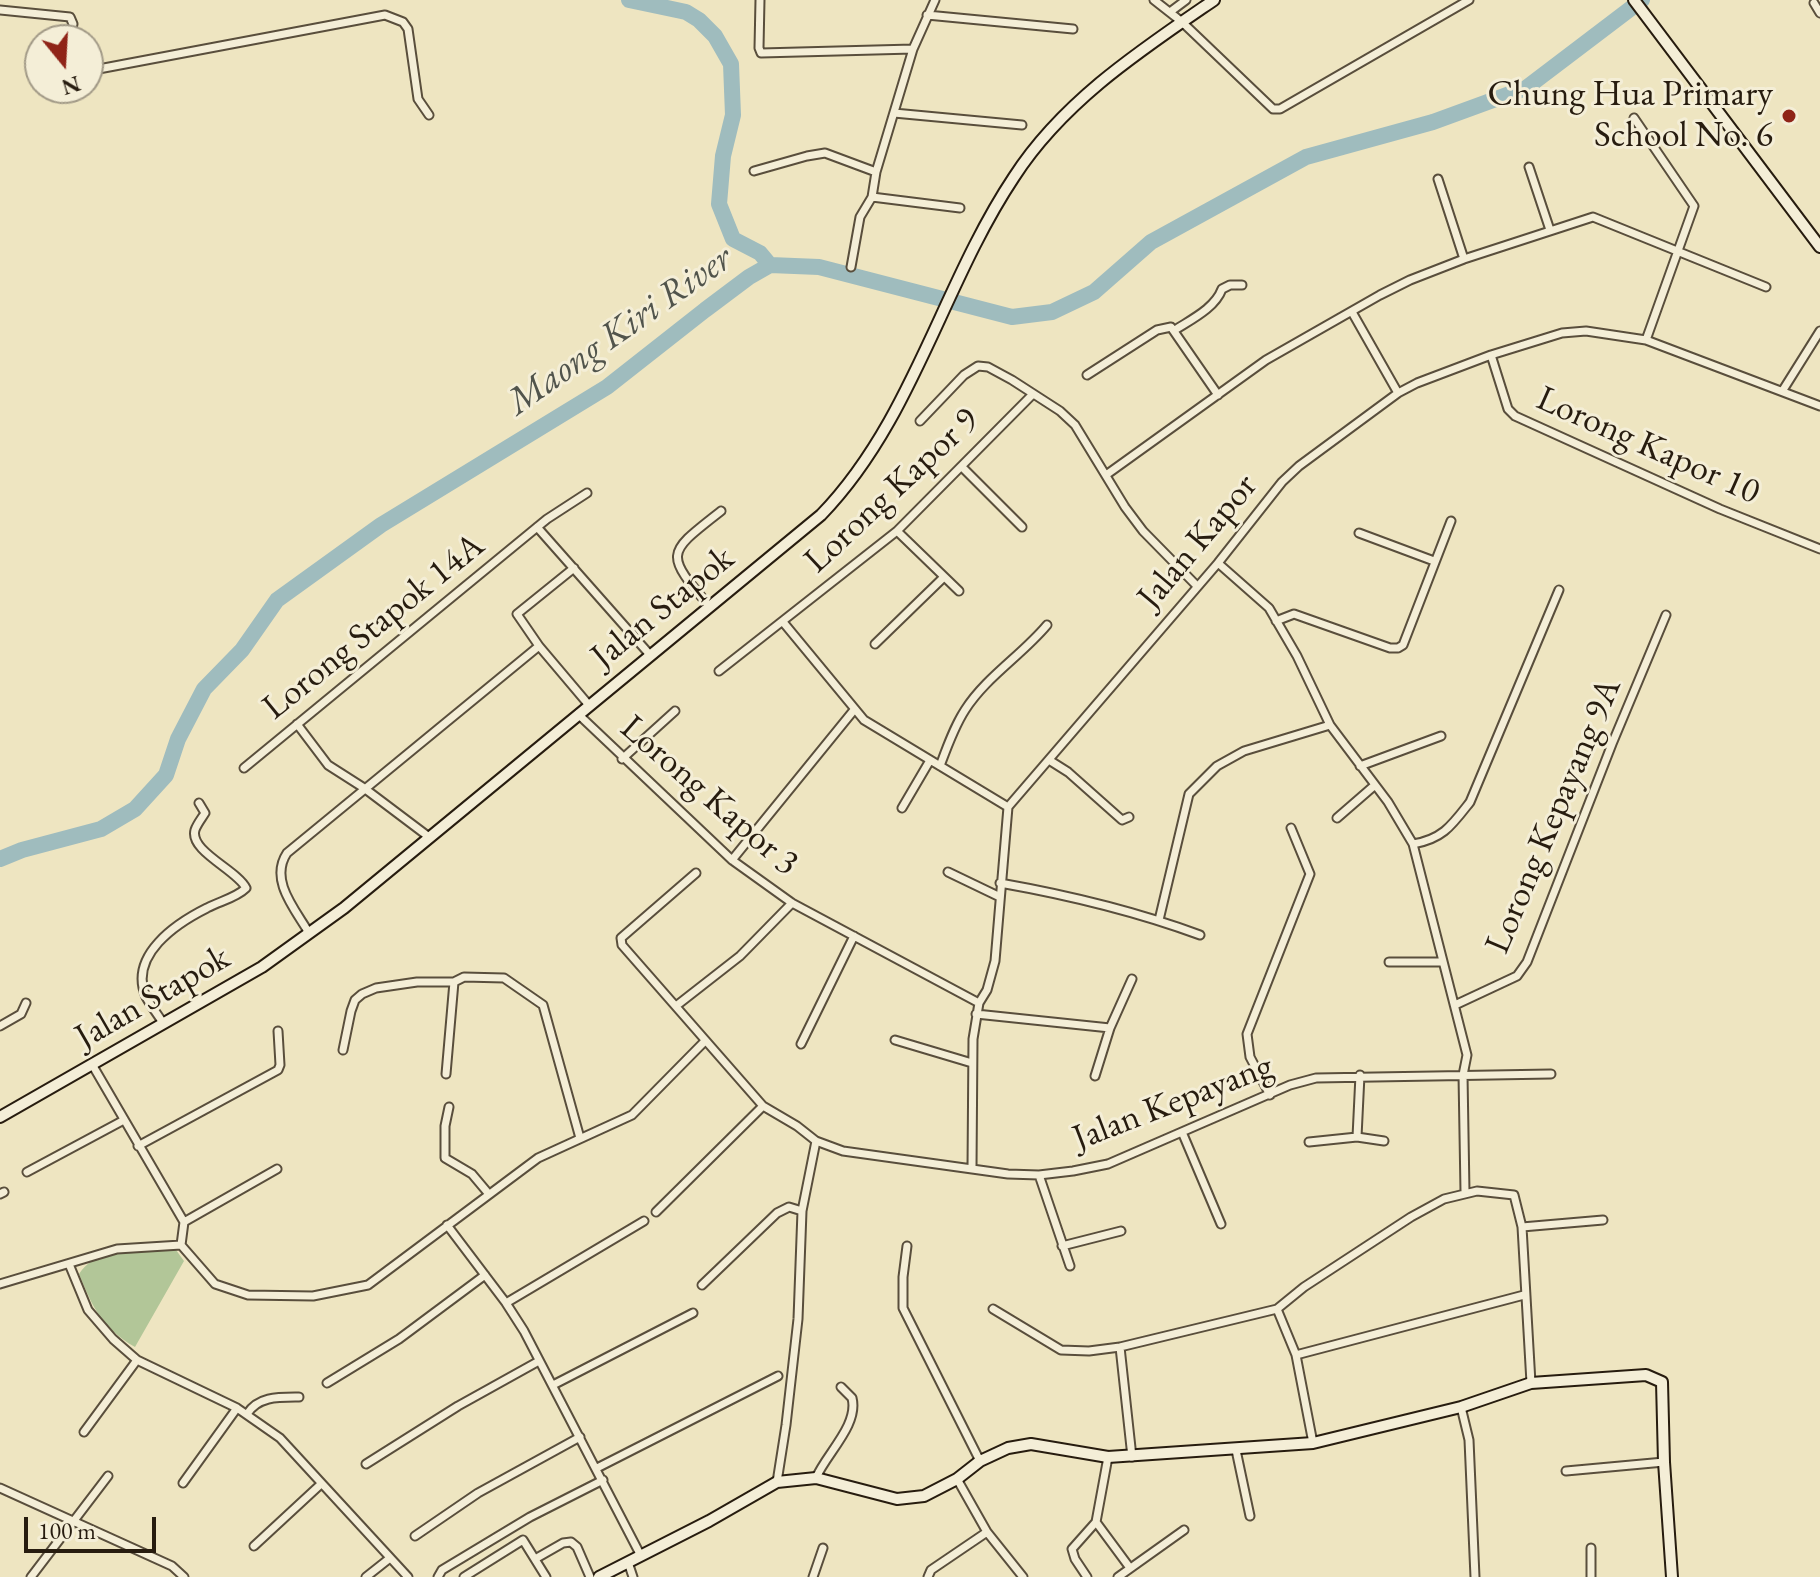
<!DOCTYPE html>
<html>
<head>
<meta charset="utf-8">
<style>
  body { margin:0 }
  #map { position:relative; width:1820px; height:1577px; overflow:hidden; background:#eee5c1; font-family:"EB Garamond",serif }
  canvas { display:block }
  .north { position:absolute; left:24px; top:24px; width:80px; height:80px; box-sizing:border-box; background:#f4eed7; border:2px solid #a29a87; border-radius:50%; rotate:162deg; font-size:22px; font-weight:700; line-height:32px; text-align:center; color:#271c0f }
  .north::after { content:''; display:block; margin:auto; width:28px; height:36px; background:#8f2418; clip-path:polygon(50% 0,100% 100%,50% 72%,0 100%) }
  .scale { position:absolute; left:24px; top:1517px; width:132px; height:36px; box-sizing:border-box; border:4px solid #271c0f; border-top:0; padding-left:10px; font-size:24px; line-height:28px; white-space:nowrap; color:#271c0f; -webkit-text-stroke:6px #f4eed7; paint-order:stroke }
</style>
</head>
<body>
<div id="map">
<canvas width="1820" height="1577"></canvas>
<div class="north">N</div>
<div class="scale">100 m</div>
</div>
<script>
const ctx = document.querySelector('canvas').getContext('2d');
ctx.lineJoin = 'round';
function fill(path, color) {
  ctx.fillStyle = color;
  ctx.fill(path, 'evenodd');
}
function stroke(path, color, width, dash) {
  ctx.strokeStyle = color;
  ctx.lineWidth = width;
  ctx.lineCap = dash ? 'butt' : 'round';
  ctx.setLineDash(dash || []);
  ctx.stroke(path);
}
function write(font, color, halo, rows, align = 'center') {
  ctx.font = font + ' "EB Garamond",serif';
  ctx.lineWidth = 6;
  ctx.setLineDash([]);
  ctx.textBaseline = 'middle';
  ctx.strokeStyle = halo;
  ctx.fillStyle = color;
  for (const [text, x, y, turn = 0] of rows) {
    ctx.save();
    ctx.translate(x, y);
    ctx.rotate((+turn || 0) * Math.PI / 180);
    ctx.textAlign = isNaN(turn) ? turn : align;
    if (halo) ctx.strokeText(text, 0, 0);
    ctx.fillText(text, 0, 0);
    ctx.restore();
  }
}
fill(new Path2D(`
  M176 1250 184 1261 135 1347C102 1328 93 1308 79 1274 99 1244 144 1250 176 1250Z`), '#b2c698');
stroke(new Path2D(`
  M629 0 686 12 699 20 715 36 731 64 733 115 723 156 719 204 733 239 760 253 770 265
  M0 859 22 850 101 829 135 809 166 775 178 739 204 689 242 650 277 600 381 525 607 387 705 310 749 277 770 265 819 267 1012 317 1052 312 1094 292 1151 242 1306 157 1433 122 1526 88 1642 0`), '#9fbcbe', 16);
const street = new Path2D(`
  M760 0 759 48 761 53 913 49
  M1154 0 1182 22 1273 109H1280L1469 0
  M1814 3 1820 13
  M0 10 70 17 73 24 69 40
  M1170 12 1186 0
  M927 15 1073 29
  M88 71 385 15 403 22 408 29 418 99 429 115
  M894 113 1022 125
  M1634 118 1694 206 1646 340
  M1529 167 1550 230
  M754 171 807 156 825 153 876 172
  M1438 179 1464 259
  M872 197 960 208
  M851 267 860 217 872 197 876 172 913 49 935 0
  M1352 312 1398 393
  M1175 330C1192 319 1215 308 1222 289L1230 285H1242
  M1491 355 1508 409 1515 416 1720 509 1820 549
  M1087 375 1157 330 1171 327 1218 395
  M1783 390 1820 331
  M920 421 964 375 978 366 988 367 1012 380 1060 411 1075 425 1125 507 1143 531 1197 586
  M962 467 1022 527
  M1106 475 1266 360 1380 295 1410 280 1464 259 1593 217 1766 287
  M537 527 651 656
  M897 531 959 591
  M1359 533 1434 561
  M1218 563 1269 608 1297 656 1330 725 1388 802 1413 844 1467 1055 1463 1075 1465 1192
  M574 568 517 614 539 646 588 704
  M710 607C664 553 666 554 721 511
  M1276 621 1294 614 1390 648H1398L1403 645 1451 521
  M783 622 864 720 1008 807
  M875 644 944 577
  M719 671 897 531 1032 395
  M578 714 732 860 792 903 979 1003
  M297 724 328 765 364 788 429 837
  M622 759 675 711
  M1049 760 1068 772 1122 820 1129 817
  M940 766C947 747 954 727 965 710 986 677 1022 655 1047 625
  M1360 766 1441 736
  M244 768 547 519 587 493
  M902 808 929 762
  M1337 818 1375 785
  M1413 844C1443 839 1452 825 1470 802L1559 590
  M732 860 854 710
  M948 872 1000 897
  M696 873 621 938 622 945 763 1106 797 1126 816 1141 843 1151 1008 1174 1039 1175 1073 1171 1108 1164 1290 1085 1316 1078 1551 1074
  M1000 883C1068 895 1135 911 1200 935
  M1159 920 1189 794 1217 766 1244 751 1330 725
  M309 933C295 909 269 880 287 853L539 646
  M1389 962H1443
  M1455 1005 1517 976 1527 962 1612 744 1666 615
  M676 1006 740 956 792 903
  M976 1014 1110 1028
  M163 1023C158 1015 151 1006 146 997 128 955 177 923 207 908 220 901 236 898 246 888 237 870 189 851 195 830 197 824 202 818 205 813L199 803
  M0 1026 21 1014 26 1003
  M895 1040 972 1063
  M801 1044 854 936
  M343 1050 351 1011 355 1000 362 994 376 988 417 982H454L464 977 504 978 543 1005 580 1138
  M93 1066 184 1222 181 1245
  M446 1074 454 982
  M1360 1075 1357 1137 1384 1141
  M1095 1076 1110 1028 1132 979
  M1270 1095 1250 1057 1247 1034 1310 874 1291 828
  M449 1107 445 1126V1158L472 1174 488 1193
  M1182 1132 1221 1224
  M1309 1142 1357 1137
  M138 1146 278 1070 280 1065 278 1031
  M972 1168 973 1039 979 1003 987 990 995 961 1008 807 1218 563 1282 482 1299 466 1398 393 1417 383 1491 355 1562 333 1586 331 1646 340 1820 406
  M27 1172 124 1120
  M1039 1175 1070 1266
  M0 1194 4 1192
  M656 1212 763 1106
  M184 1222 277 1169
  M447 1225 506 1303 524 1331 641 1556
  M1522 1227 1603 1220
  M181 1245 215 1284 248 1295 313 1296 368 1285 538 1158 632 1115 705 1041
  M907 1246 903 1277V1308L980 1461
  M1062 1246 1121 1231
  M69 1264 88 1310 113 1339 137 1360 237 1408 280 1438 408 1577
  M0 1284 117 1249 181 1245
  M702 1285 777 1213 789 1207 802 1211
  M506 1303 644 1221
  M993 1309 1061 1350 1089 1351 1120 1347 1277 1309 1304 1287 1411 1217 1444 1199 1477 1191 1514 1195 1522 1227 1531 1383
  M1277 1309 1296 1355 1313 1443
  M1120 1347 1132 1457
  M1296 1355 1524 1295
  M327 1383 399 1339 485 1275
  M553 1385 693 1313
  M1461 1407 1469 1440 1475 1577
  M247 1414C258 1396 279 1397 299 1397
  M84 1432 137 1360
  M1236 1450 1250 1516
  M366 1464 458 1406 539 1361
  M597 1468 778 1376
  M1566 1471 1664 1462
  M816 1478C826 1454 859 1425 852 1398L841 1387
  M957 1479 987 1532 1023 1577
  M777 1482 786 1425 798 1319 802 1211 816 1141
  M183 1483 237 1408
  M0 1488 172 1566 184 1577
  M1096 1522 1130 1568
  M415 1536 478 1493 580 1437
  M254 1546 321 1484
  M1591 1548V1577
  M535 1559 563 1543 571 1542 577 1547 590 1577
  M628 1562 633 1577
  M31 1577 108 1476
  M366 1577 390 1558
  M438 1577 442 1570 530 1517 603 1480
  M464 1577 523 1540 546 1577
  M813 1577 823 1548
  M928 1577 931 1570 987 1532
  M1087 1577 1075 1559 1072 1549 1096 1522 1108 1457
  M1118 1577 1184 1530`);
const secondary = new Path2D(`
  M1634 0 1820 247
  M0 1117 262 967 344 908 821 515C913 420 942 285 1014 177 1063 101 1141 50 1214 0
  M599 1577 709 1521 777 1482 816 1478 897 1499 924 1496 957 1479 980 1461 1008 1448 1031 1444 1108 1457 1313 1443 1461 1407 1531 1383 1646 1375 1662 1382 1664 1462 1672 1577`);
stroke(street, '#594e3c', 11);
stroke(secondary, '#271c0f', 14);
stroke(street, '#f4eed7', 7);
stroke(secondary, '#f4eed7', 10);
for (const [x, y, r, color] of [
  [1789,116,8,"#8f2418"]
]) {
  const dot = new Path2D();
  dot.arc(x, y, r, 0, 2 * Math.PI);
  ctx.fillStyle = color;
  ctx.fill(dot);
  stroke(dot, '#f4eed7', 3);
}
write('36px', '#271c0f', '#f4eed7', [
  ["Chung Hua Primary",1773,95],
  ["School No. 6",1773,136]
], 'right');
write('36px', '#271c0f', '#f4eed7', [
  ["Lorong Kapor 10",1648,446,24],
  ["Lorong Kapor 9",892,491,-43],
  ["Jalan Kapor",1198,542,-50],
  ["Jalan Stapok",663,608,-39],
  ["Lorong Stapok 14A",374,627,-39],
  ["Lorong Kapor 3",709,796,41],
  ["Lorong Kepayang 9A",1554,816,-67],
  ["Jalan Stapok",153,998,-30],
  ["Jalan Kepayang",1173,1103,-21]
]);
write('italic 38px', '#51544c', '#f4eed7', [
  ["Maong Kiri River",620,331,-35]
]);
</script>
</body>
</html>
